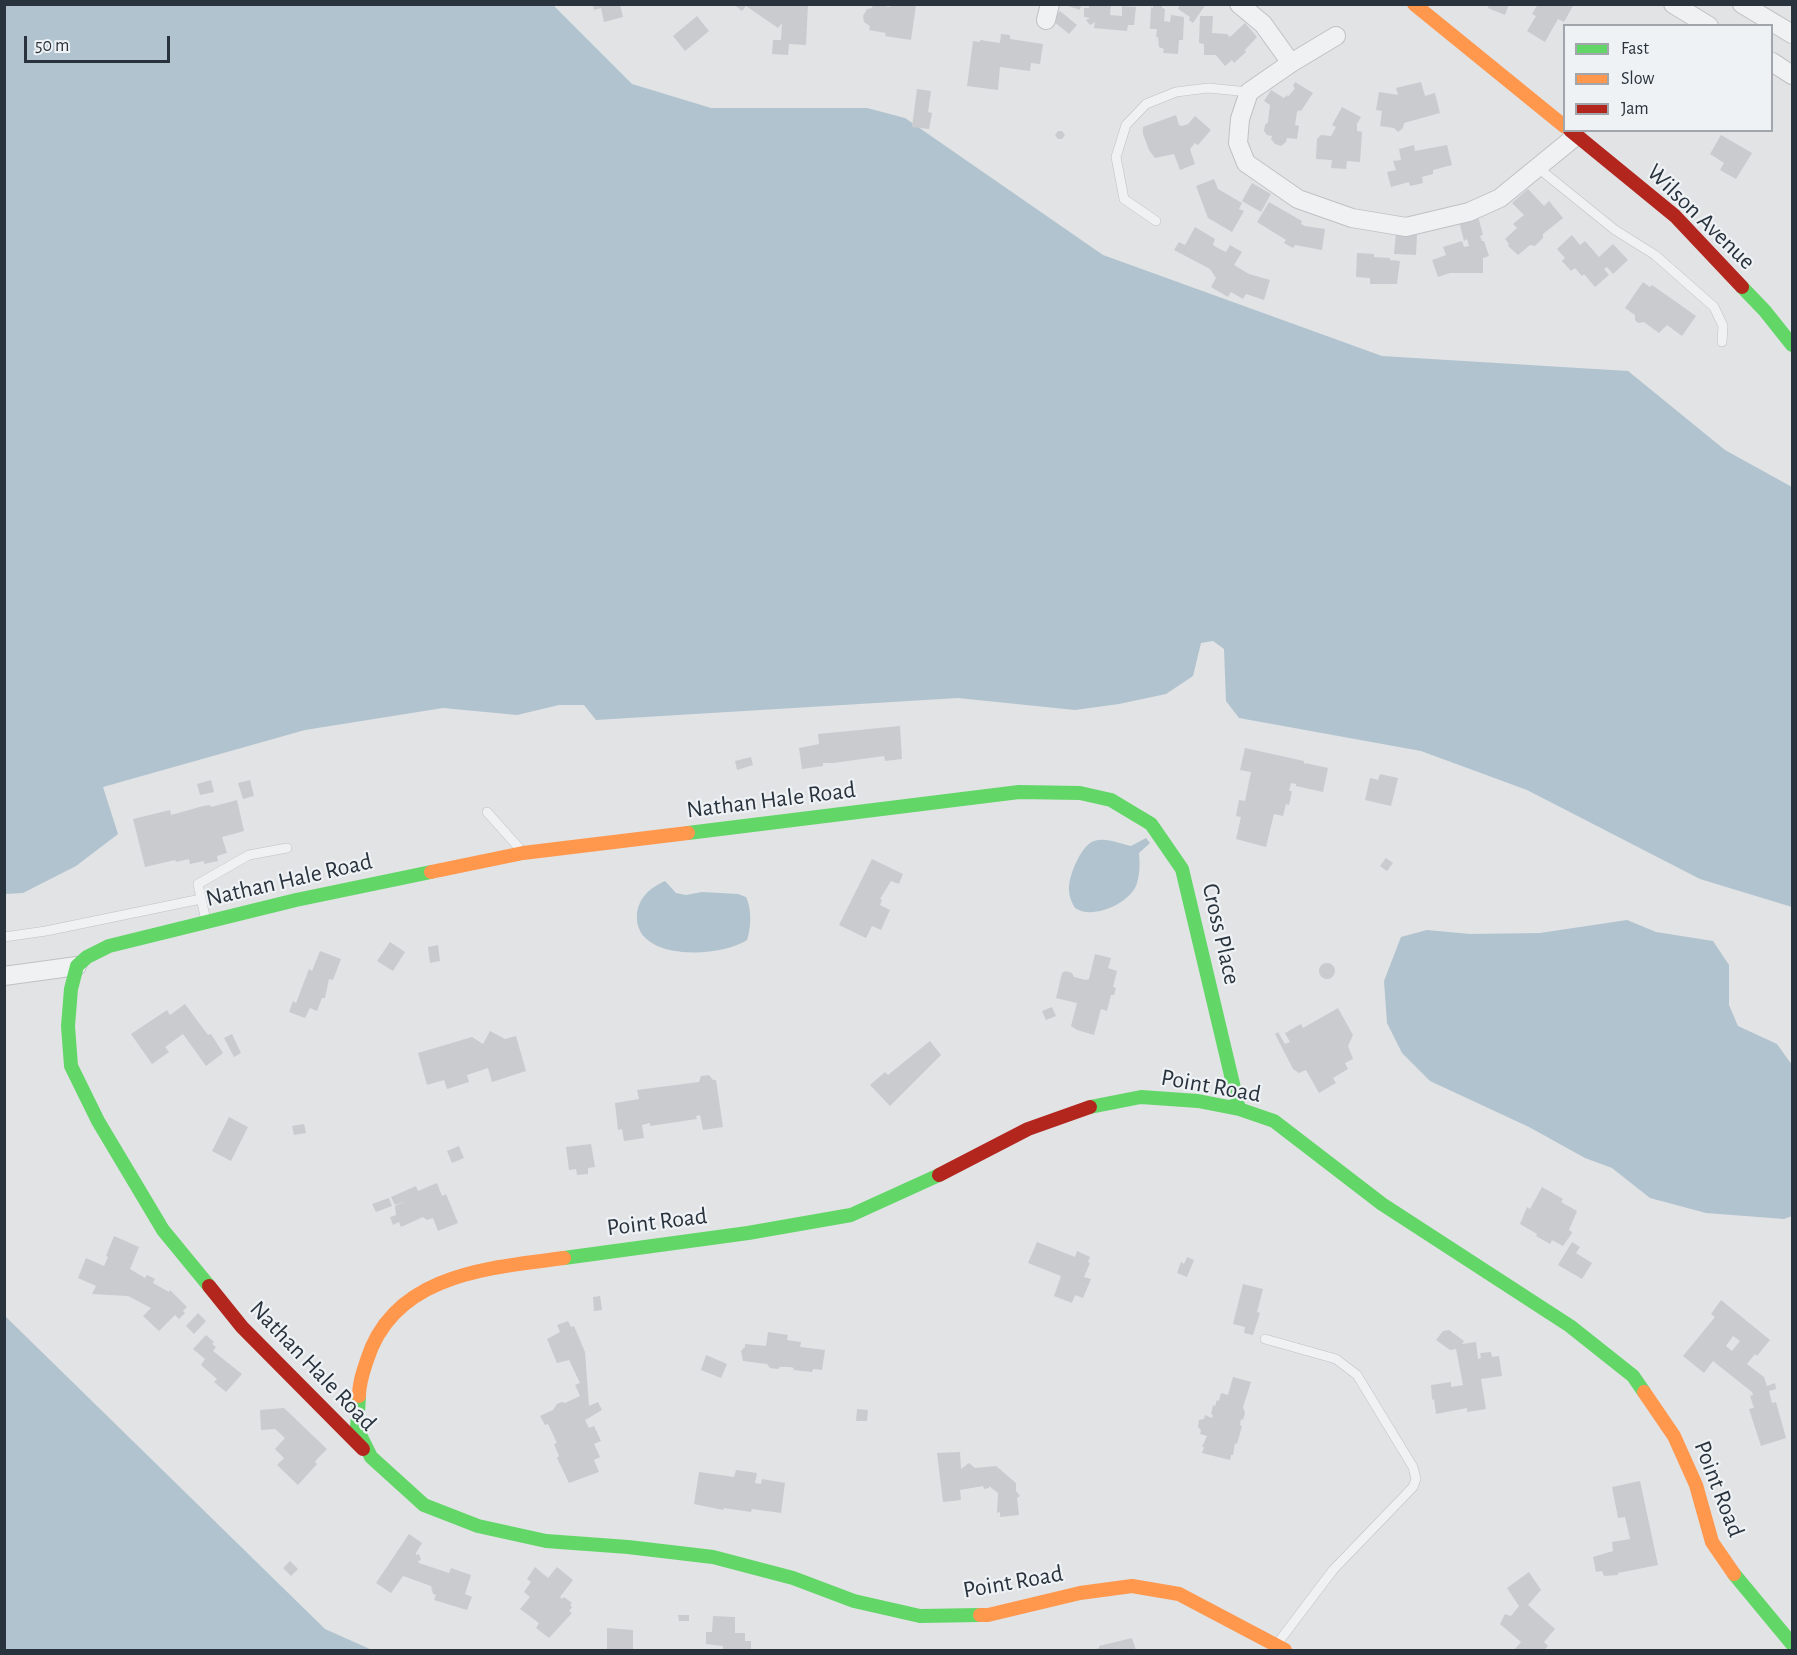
<!DOCTYPE html>
<html>
<head>
<meta charset="utf-8">
<style>
  body { margin:0 }
  #map { position:relative; width:1797px; height:1655px; overflow:hidden; background:#e1e3e5; font-family:"Alegreya Sans",sans-serif }
  canvas { display:block }
  .frame { position:absolute; inset:0; border:6px solid #29333d; pointer-events:none }
  .legend { position:absolute; left:1563px; top:24px; width:210px; height:108px; box-sizing:border-box; background:#eff2f5; border:2px solid #a0a6ab; margin:0; padding:8px 10px; list-style:none; font-size:18px; color:#29333d }
  .legend li { display:flex; align-items:center; gap:12px; height:30px }
  .legend b { width:30px; border:2px solid #a0a6ab }
  .scale { position:absolute; left:24px; top:36px; width:146px; height:27px; box-sizing:border-box; border:3px solid #29333d; border-top:0; padding-left:8px; font-size:18px; line-height:21px; white-space:nowrap; color:#29333d; -webkit-text-stroke:4px #eff2f5; paint-order:stroke }
</style>
</head>
<body>
<div id="map">
<canvas width="1797" height="1655"></canvas>
<div class="frame"></div>
<ul class="legend">
<li><b style="height:8px;background:#63d668"></b>Fast</li>
<li><b style="height:8px;background:#ff974d"></b>Slow</li>
<li><b style="height:8px;background:#b3261e"></b>Jam</li>
</ul>
<div class="scale">50 m</div>
</div>
<script>
const ctx = document.querySelector('canvas').getContext('2d');
ctx.lineJoin = 'round';
function fill(path, color) {
  ctx.fillStyle = color;
  ctx.fill(path, 'evenodd');
}
function stroke(path, color, width, dash) {
  ctx.strokeStyle = color;
  ctx.lineWidth = width;
  ctx.lineCap = dash ? 'butt' : 'round';
  ctx.setLineDash(dash || []);
  ctx.stroke(path);
}
function write(font, color, halo, rows, align = 'center') {
  ctx.font = font + ' "Alegreya Sans",sans-serif';
  ctx.lineWidth = 4.5;
  ctx.setLineDash([]);
  ctx.textBaseline = 'middle';
  ctx.strokeStyle = halo;
  ctx.fillStyle = color;
  for (const [text, x, y, turn = 0] of rows) {
    ctx.save();
    ctx.translate(x, y);
    ctx.rotate((+turn || 0) * Math.PI / 180);
    ctx.textAlign = isNaN(turn) ? turn : align;
    if (halo) ctx.strokeText(text, 0, 0);
    ctx.fillText(text, 0, 0);
    ctx.restore();
  }
}
fill(new Path2D(`
  M5 5H553L632 84 711 108H867L905 118 1103 255 1382 356 1628 371 1725 450 1792 487V907L1700 879 1527 790 1421 751 1239 718 1226 701 1224 649 1213 641 1201 643 1193 676 1166 694 1119 704 1075 710 958 698 596 720 584 705H559L517 715 443 708 305 730 103 787 118 834 76 866 23 893 5 894Z
  M1146 838 1150 843 1139 853C1140 864 1140 875 1136 886 1128 904 1092 920 1075 908 1072 903 1069 896 1069 890 1068 877 1081 845 1094 841 1106 837 1120 844 1131 846Z
  M665 881 676 893 686 895 702 892 738 894 746 897C752 909 751 928 747 940 720 958 633 962 637 914 639 897 650 888 665 881Z
  M1627 920 1656 932 1713 941 1729 965V1005L1738 1026 1777 1044 1792 1065V1216L1784 1219 1706 1213 1650 1198 1612 1168 1585 1158 1529 1127 1430 1081 1402 1053 1387 1023 1384 981 1401 937 1427 930 1470 934 1540 933Z
  M5 1316 325 1629 372 1650H5Z`), '#b1c3cf');
fill(new Path2D(`
  M593 4H620L623 17 604 22 601 8 594 10Z
  M733 4H808L806 45 789 44 788 55 772 54 773 40H781L782 23 778 28 746 6 742 11Z
  M873 4 890 7V4L916 5 911 40 885 36 886 33 869 30 870 26 864 22 863 16 867 9 872 8Z
  M1062 4H1081L1080 10Z
  M1089 4H1111L1110 15 1122 16V6L1136 7 1134 25H1128L1127 31 1094 28 1095 22 1090 25 1086 20 1090 18 1084 17V8H1089Z
  M1153 4H1163L1162 8 1165 9 1164 21 1170 22 1171 15 1184 17 1183 40H1179L1178 54 1163 53 1164 49 1159 47 1158 37H1156L1157 29H1150L1151 7 1153 8Z
  M1180 4H1206L1193 23 1189 20 1190 17 1178 9Z
  M1489 4H1509L1505 15 1488 8Z
  M1538 4H1574L1564 22 1558 19 1545 42 1527 31 1536 16 1532 14Z
  M1060 11 1077 25 1069 34 1052 20Z
  M697 16 709 31 685 51 673 36Z
  M1200 16H1213L1212 33 1227 34 1230 37 1245 23 1257 37 1245 50 1246 52 1234 63 1232 60 1225 66 1216 55H1204V44L1199 43Z
  M1001 34 1010 35V39L1043 44 1040 64 1031 63 1030 71 1000 67 998 90 967 86 973 41 980 42V40L1000 43Z
  M1295 82 1313 93 1301 111 1299 110 1297 112 1295 125 1299 126 1297 139 1287 138 1286 142 1281 146 1275 144 1271 139 1272 136 1267 135 1264 131 1265 125 1268 122 1270 105 1264 101 1271 90 1284 98 1287 95 1288 97 1295 88 1293 86Z
  M1421 82 1425 96 1435 93 1440 113 1404 123 1403 128 1398 132 1394 128 1380 126 1382 111 1376 110 1379 92 1398 95 1396 88Z
  M917 89 931 91 928 112 932 113 929 129 912 127Z
  M1342 107 1361 117 1357 124V131L1362 132 1360 162 1347 161 1346 169 1331 168 1332 160 1316 159 1317 139 1321 135 1331 136 1336 127 1332 125Z
  M1176 115 1179 125 1182 126 1188 124 1195 116 1211 130 1198 145 1195 143 1190 149 1195 164 1180 170 1174 154 1155 158 1149 150 1143 134V127Z
  M1058 131H1062L1065 135 1062 139H1058L1055 135Z
  M1721 135 1752 153 1736 179 1720 170 1724 163 1710 154Z
  M1414 145 1415 151 1447 145 1452 165 1433 170V174L1422 177 1423 183 1410 186 1409 182 1391 187 1387 172 1396 170 1393 161 1401 160 1399 149Z
  M1214 179 1218 189 1242 203 1239 209 1244 211 1232 232 1208 218 1196 186Z
  M1252 183 1271 194 1261 212 1242 201Z
  M1528 189 1544 206 1549 201 1563 218 1543 234V238L1535 246 1530 245 1518 255 1508 246 1509 244 1505 239 1517 228 1513 224 1524 215 1512 203Z
  M1269 202 1302 221 1301 224 1305 226 1325 229 1322 250 1295 245 1293 248 1284 243 1286 240 1257 222Z
  M1478 216 1483 235 1480 236 1482 241H1484L1489 256 1483 258V273H1450L1438 277 1432 260 1446 255 1443 247 1462 241 1464 247 1469 246 1467 239 1464 241 1459 221Z
  M1195 227 1215 239 1213 244 1214 246 1226 252 1230 245 1242 252 1234 265 1249 274 1270 280 1264 300 1246 294 1243 299 1231 292 1228 297 1211 287 1216 278 1210 269 1174 250 1179 242 1185 245Z
  M1396 233 1417 235 1416 255 1394 254Z
  M1572 235 1580 245 1585 241 1599 257 1613 244 1628 260 1613 274 1607 267 1604 269 1609 275 1595 287 1584 274 1582 276 1575 268 1571 271 1562 261 1565 258 1557 249Z
  M1357 253 1374 254V257L1390 258V260L1400 261 1397 284H1370V278L1356 277Z
  M1643 282 1650 287 1652 285 1696 316 1682 336 1667 325 1659 333 1644 322 1638 323 1635 320V315L1625 308Z
  M900 726 902 759 885 761 884 756 833 763H823V766L802 769 799 748 819 744 818 734Z
  M1245 748 1304 761V765L1305 763 1328 768 1323 792 1296 786V784L1291 783 1289 791H1292L1289 805 1286 804 1283 816 1274 814 1266 847 1236 839 1241 817 1236 816 1239 800 1245 801 1251 772 1240 770Z
  M751 757 753 765 737 770 735 761Z
  M1380 774 1398 778 1391 806 1365 800 1370 778 1378 780Z
  M211 780 214 792 200 795 197 784Z
  M250 780 254 796 243 799 238 783Z
  M237 800 244 831 222 837 227 853 217 856 218 861 204 864V861L190 864 189 859 176 862 175 860 145 867 133 819 170 810 171 815 203 806 210 805 211 807Z
  M1386 858 1393 863 1387 871 1380 866Z
  M872 859 903 874 899 884 891 881 880 899 882 900 880 905 890 910 881 930 872 926 866 938 839 925Z
  M390 942 405 952 393 971 377 961Z
  M438 945 440 961 430 963 428 947Z
  M320 951 341 959 333 980 329 979 325 998H322L317 1011 310 1008 305 1018 289 1012 293 1001 296 1003 309 969 312 971Z
  M1095 954 1111 958 1108 968 1117 971 1113 987 1116 988 1114 995H1111L1107 1011 1101 1009 1094 1035 1077 1030 1071 1026 1077 1003 1056 998 1062 973 1066 971 1072 973 1074 977 1086 980 1089 979Z
  M1319 971a8 8 0 1 1 16 0a8 8 0 1 1-16 0Z
  M185 1004 208 1035 211 1034 223 1053 206 1066 183 1034 165 1047 169 1052 152 1064 131 1034 167 1010 170 1015Z
  M1052 1007 1056 1016 1046 1020 1042 1011Z
  M1338 1008 1353 1035 1348 1046 1353 1059 1345 1063 1348 1069 1333 1078 1336 1083 1319 1093 1306 1070 1299 1073 1293 1069 1275 1034 1278 1032 1285 1044 1290 1042 1285 1033 1301 1024 1303 1028Z
  M490 1031 505 1039 516 1036 526 1071 492 1082 488 1068 467 1075 469 1082 447 1089 444 1080 427 1085 418 1053 472 1037 483 1044Z
  M232 1034 241 1053 234 1057 224 1038Z
  M930 1041 941 1055 890 1106 870 1085 885 1072 888 1075Z
  M709 1075 713 1080H716L723 1127 703 1130 700 1115 696 1116 697 1119 650 1126V1123L642 1125 644 1138 624 1141 622 1129 618 1130 615 1103 639 1099 637 1090 699 1082 701 1076Z
  M229 1117 248 1127 231 1161 212 1151Z
  M304 1124 306 1133 294 1135 292 1126Z
  M591 1144 595 1167 588 1168V1174L577 1175 576 1169 569 1170 566 1147Z
  M459 1146 464 1158 452 1163 447 1151Z
  M437 1183 442 1196 446 1194 458 1223 438 1231 433 1218 427 1220 423 1217 401 1227 399 1222 393 1225 390 1217 396 1215 395 1206 406 1201 395 1205 391 1197 416 1186 418 1191Z
  M1542 1187 1563 1199 1561 1202 1577 1211 1569 1230 1572 1232V1233L1563 1246 1552 1240 1550 1244 1536 1236 1537 1234 1520 1224 1527 1207 1530 1209Z
  M389 1198 392 1206 376 1212 372 1204Z
  M114 1236 139 1247 130 1269 145 1278 147 1275 155 1279 153 1283 169 1292 170 1290 187 1307 183 1311 185 1313 179 1319 175 1315 159 1331 143 1316 151 1308 128 1296 92 1294 96 1286 78 1278 86 1258 104 1266 108 1257 106 1256Z
  M1037 1242 1075 1257 1077 1251 1090 1257 1088 1262 1090 1263 1084 1277 1091 1279 1083 1298 1075 1295 1072 1303 1054 1296 1061 1276 1028 1263Z
  M1572 1242 1580 1247 1576 1253 1592 1263 1582 1279 1558 1265Z
  M1187 1257 1194 1260 1187 1277 1177 1273 1181 1262 1184 1264Z
  M1243 1284 1263 1289 1257 1312 1260 1313 1253 1335 1244 1333 1245 1327 1233 1324Z
  M600 1296 602 1310 594 1311 593 1297Z
  M1721 1300 1770 1340 1757 1356 1755 1354 1747 1364 1764 1377 1767 1386 1775 1383 1776 1389 1769 1391 1772 1403 1776 1402 1786 1438 1761 1446 1749 1409 1754 1408 1750 1396 1753 1395 1752 1392 1713 1361 1704 1373 1683 1356 1715 1317 1711 1314ZM1733 1336 1740 1341 1732 1351 1726 1346Z
  M198 1313 206 1321 194 1334 186 1326Z
  M568 1321 571 1327 574 1326 585 1352 589 1406 598 1402 602 1410 585 1420 589 1428 594 1426 601 1441 594 1444 600 1457 594 1460 599 1472 569 1483 557 1458 559 1456 554 1444 557 1443 548 1424 545 1425 540 1416 553 1410 557 1404 562 1402 565 1403 580 1396 575 1385 580 1383 569 1360 557 1363 547 1339 560 1332 557 1325Z
  M1449 1330 1464 1341 1462 1344 1476 1342 1478 1359 1481 1358 1480 1353 1491 1352 1492 1357 1499 1356 1502 1376 1481 1379 1486 1409 1467 1412V1408L1436 1414 1434 1399 1432 1400 1431 1385 1451 1382V1387L1463 1385 1456 1349 1450 1350 1436 1340 1443 1331Z
  M768 1332 788 1335 787 1340 801 1342 800 1347 825 1350 822 1370 813 1369 812 1372 793 1370 794 1368 790 1367H780L778 1369 770 1368 767 1364 743 1361 741 1351 745 1347V1344L766 1346Z
  M206 1335 214 1342 212 1344 216 1347 213 1351 242 1374 226 1392 214 1382 217 1379 201 1365 205 1359 193 1349Z
  M706 1355 727 1364 721 1378 701 1370Z
  M1233 1377 1251 1382 1243 1407 1245 1413 1243 1420 1241 1419 1240 1425 1242 1426 1237 1444 1235 1443 1233 1455H1231L1230 1460 1202 1453 1204 1447H1202L1207 1436 1200 1434 1201 1430 1198 1427 1199 1420 1204 1419 1205 1415 1212 1418 1213 1415 1211 1414 1213 1405 1215 1406 1217 1400 1219 1401 1221 1393 1228 1395Z
  M284 1408 327 1449 317 1459 315 1462 317 1464 298 1485 277 1465 284 1458 275 1449 285 1438 275 1429 261 1430 260 1410Z
  M857 1409 868 1410 867 1421H856Z
  M960 1452 961 1469 969 1463 975 1468 996 1466 1016 1483V1491L1020 1496 1017 1498 1019 1515 1000 1517V1512L997 1513 998 1493 989 1486V1488L984 1489 983 1486 960 1490 961 1500 943 1502 937 1453Z
  M736 1470 757 1473 755 1483 761 1484 762 1479 785 1483 781 1513 752 1509 751 1512 724 1508 723 1510 694 1504 699 1472 734 1477Z
  M1640 1481 1658 1565 1618 1573V1575L1604 1576 1602 1571 1596 1572 1593 1557 1613 1551 1612 1542 1630 1539 1625 1517 1618 1518 1612 1487Z
  M409 1534 422 1543 416 1553V1555L419 1554 421 1560 418 1561 419 1563 449 1573 451 1568 471 1575 465 1594 472 1597 467 1610 434 1600 436 1595 433 1594 431 1586 403 1576 391 1593 376 1583Z
  M290 1561 298 1569 291 1576 283 1568Z
  M535 1567 548 1578 557 1567 573 1580 560 1597 562 1599 564 1597 572 1603 570 1605 572 1607 569 1611 572 1613 549 1638 536 1628 539 1623 520 1609 530 1597 524 1592 531 1582 527 1579Z
  M1529 1572 1541 1590 1528 1605 1555 1629 1544 1642 1548 1646 1544 1650H1517L1515 1649 1521 1642 1500 1624 1505 1614 1511 1616 1519 1606 1507 1588Z
  M678 1615H689V1621H679Z
  M713 1616 735 1617V1633H745V1641H751V1650H723V1646L706 1644V1632H712Z
  M607 1628 633 1630V1650H607Z
  M1132 1638 1136 1650H1093L1099 1648V1646Z`), '#c9cbce');
const lane = new Path2D(`
  M1537 167 1615 230 1655 255 1714 307 1723 326 1722 342
  M1156 221 1124 199 1116 157 1126 125 1146 104 1176 92 1208 88 1249 92
  M487 812 521 850
  M206 921 198 884 249 855 287 848
  M4 937 46 931 201 899
  M1265 1339 1336 1359 1357 1375 1413 1467 1416 1479 1413 1487 1333 1570 1277 1644`);
const street = new Path2D(`
  M1239 4 1263 24 1291 63
  M1673 4 1709 26
  M1742 4 1792 34
  M1046 20 1050 4
  M1336 36 1291 63 1249 92 1240 119 1238 143 1246 163 1298 199 1352 218 1406 227 1469 212 1500 198 1576 136
  M1772 62 1792 75
  M4 976 77 966`);
stroke(lane, '#bfc1c3', 10);
stroke(street, '#bfc1c3', 20);
stroke(lane, '#f0f1f3', 9);
stroke(street, '#f0f1f3', 18);
stroke(new Path2D(`
  M1742 287 1765 311 1792 345
  M688 833 1019 792 1080 793 1111 800 1151 824 1182 869 1239 1109
  M1090 1107 1141 1097 1198 1101 1239 1109 1274 1121 1382 1204 1570 1326 1633 1376 1644 1392
  M564 1258 748 1233 851 1215 939 1175
  M209 1286 163 1230 98 1121 71 1066 68 1026 71 989 77 966 87 957 109 946 296 900 431 872
  M359 1396 357 1429 371 1457 424 1505 478 1526 546 1541 628 1547 713 1557 793 1578 854 1601 920 1616 980 1615
  M1734 1574 1792 1644`), '#63d668', 14);
stroke(new Path2D(`
  M1414 4 1564 126
  M431 872 523 853 688 833
  M1644 1392 1674 1436 1696 1485 1712 1542 1734 1574
  M359 1396C359 1383 363 1372 367 1360 394 1274 488 1268 564 1258
  M980 1615H988L1080 1593 1132 1586 1179 1594 1285 1650`), '#ff974d', 14);
stroke(new Path2D(`
  M1570 130 1675 216 1742 287
  M939 1175 1028 1129 1090 1107
  M209 1286 242 1327 363 1449`), '#b3261e', 14);
write('24px', '#29333d', '#eff2f5', [
  ["Wilson Avenue",1701,217,44],
  ["Nathan Hale Road",771,800,-7],
  ["Nathan Hale Road",289,880,-13],
  ["Cross Place",1221,934,77],
  ["Point Road",1211,1086,10],
  ["Point Road",657,1222,-7],
  ["Nathan Hale Road",313,1366,46],
  ["Point Road",1719,1489,69],
  ["Point Road",1013,1582,-10]
]);
</script>
</body>
</html>
